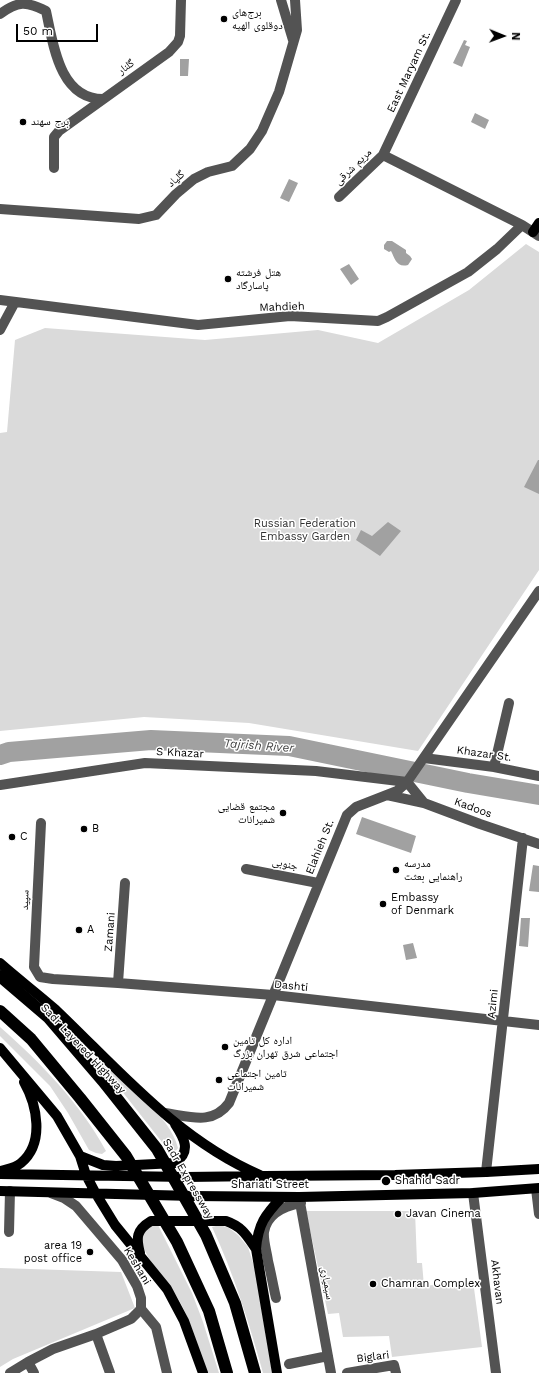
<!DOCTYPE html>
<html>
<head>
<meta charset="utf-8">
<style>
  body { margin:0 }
  #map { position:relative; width:539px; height:1373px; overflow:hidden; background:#fff; font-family:"Work Sans",sans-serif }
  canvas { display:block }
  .north { position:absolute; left:483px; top:16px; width:40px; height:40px; -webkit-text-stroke:3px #fff; paint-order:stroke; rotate:91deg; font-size:11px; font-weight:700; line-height:16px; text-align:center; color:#000 }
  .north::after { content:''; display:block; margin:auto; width:14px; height:18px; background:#000; clip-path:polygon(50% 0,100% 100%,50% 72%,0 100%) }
  .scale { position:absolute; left:16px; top:24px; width:82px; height:18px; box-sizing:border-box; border:2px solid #000; border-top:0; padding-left:5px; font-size:12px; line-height:14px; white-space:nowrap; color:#000; -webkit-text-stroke:3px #fff; paint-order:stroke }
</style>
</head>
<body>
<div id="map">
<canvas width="539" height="1373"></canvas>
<div class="north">N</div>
<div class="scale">50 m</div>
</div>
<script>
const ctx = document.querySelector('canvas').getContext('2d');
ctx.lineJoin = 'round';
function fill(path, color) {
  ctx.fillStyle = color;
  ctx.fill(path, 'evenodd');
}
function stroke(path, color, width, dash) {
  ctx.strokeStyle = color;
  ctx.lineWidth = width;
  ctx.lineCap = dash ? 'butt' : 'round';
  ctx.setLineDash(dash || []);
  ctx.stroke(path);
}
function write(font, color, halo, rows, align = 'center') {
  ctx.font = font + ' "Work Sans","Noto Naskh Arabic",sans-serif';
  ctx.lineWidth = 3;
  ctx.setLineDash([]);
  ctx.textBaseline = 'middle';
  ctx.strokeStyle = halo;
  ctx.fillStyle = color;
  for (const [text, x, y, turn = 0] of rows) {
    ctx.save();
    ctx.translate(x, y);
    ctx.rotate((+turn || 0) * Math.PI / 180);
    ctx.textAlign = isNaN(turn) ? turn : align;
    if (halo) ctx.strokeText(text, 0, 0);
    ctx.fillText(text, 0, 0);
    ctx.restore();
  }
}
fill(new Path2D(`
  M526 244 539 252V570L418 751 249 723 144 717 0 731V433L7 432 15 340 45 328 205 340 318 330 378 343 469 290Z
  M0 1027C41 1063 80 1103 106 1151L102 1154 96 1153 89 1150 68 1113 50 1086 0 1036Z
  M99 1062C125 1083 170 1115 178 1148L175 1152 169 1151Z
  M306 1211H415L417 1263H422L424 1286 473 1281 482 1347 392 1357 389 1336 343 1337 339 1313 328 1314Z
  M157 1223 192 1293 203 1322 219 1373H207C198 1347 189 1313 173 1291 164 1278 140 1253 142 1236 142 1230 152 1226 157 1223Z
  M220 1225 229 1228 238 1235 248 1247 255 1269 272 1373H263C249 1323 234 1274 212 1227Z
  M0 1268 121 1272 135 1308 13 1359 0 1367Z`), '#dadada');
fill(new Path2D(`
  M464 40 467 41 465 45 470 47 462 67 453 63Z
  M180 59H189L188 76H180Z
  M475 113 489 120 485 129 471 122Z
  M289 179 298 183 289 202 280 198Z
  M387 241H392L406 250V253L410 256 412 259 408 265C397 268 395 259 391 251L389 252 384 249V245Z
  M349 264 359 279 351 285 340 269Z
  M538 460H539V494L524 487Z
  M388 522 401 531 380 556 356 540 361 530 372 536Z
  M362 817 416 836 411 853 356 834Z
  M533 865 539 866V892L529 891Z
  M521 918H530L528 947 519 946Z
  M413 943 417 958 406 960 403 945Z`), '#a1a1a1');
stroke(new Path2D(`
  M0 755 9 752 151 740 289 746 468 783 539 795`), '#a1a1a1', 20);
stroke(new Path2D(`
  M281 0 293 40
  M0 14C18 1 26 1 46 11 53 43 59 99 103 99
  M383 155 522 225 539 236
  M54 168V137L59 131 169 52 178 42 180 36 181 0
  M339 197 383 155 456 0
  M0 209 139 219 156 215 176 194 194 179 208 172 232 166 250 149 262 131 279 92 297 30 295 0
  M0 300 198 325 290 316 378 321 387 317 468 272 497 249 522 225
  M0 330 15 302
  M424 758 494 767 539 776
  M494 767 509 703
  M0 785 145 763 316 771 407 782 424 803 480 824 539 844
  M387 795 424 803
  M41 823 34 967 40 977 53 979 118 983 273 995 539 1025
  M246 869 318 883
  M118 983 125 883
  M164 1113C189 1116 212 1126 229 1103L347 815 356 807 397 791 407 782 539 591
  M486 1172 523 838
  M536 1189 539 1214
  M473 1193 496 1373
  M299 1197 331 1373
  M9 1232 10 1191
  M276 1298C273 1285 271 1273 268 1261 267 1252 263 1241 264 1232 267 1213 284 1206 301 1203
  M141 1309 156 1327 167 1373
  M96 1334 110 1373
  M28 1362 34 1373
  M289 1364 328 1356
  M10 1373 28 1362 53 1349 96 1334 131 1319 141 1309V1298L137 1286 122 1260 76 1206 64 1198 51 1193
  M347 1373 394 1365 396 1373`), '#535353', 10);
stroke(new Path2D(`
  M533 232 539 223
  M0 963C18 979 38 994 56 1010 119 1070 178 1140 260 1175
  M0 1048 57 1116 80 1156 86 1175 96 1194 115 1225 167 1289 184 1321 203 1373
  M80 1156 103 1165 116 1166 175 1163C192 1151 184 1138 175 1124
  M1 1171C7 1169 15 1168 21 1163 45 1143 37 1105 24 1082
  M0 1174 186 1177 264 1176 395 1175 486 1172 539 1169
  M0 1191 193 1196 299 1197 473 1193 539 1188
  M140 1253C136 1238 136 1230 151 1221H226C243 1227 247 1236 256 1249
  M277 1373 256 1249C258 1224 265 1215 282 1197`), '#000', 10);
stroke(new Path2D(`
  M0 976 49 1018 103 1081 157 1149 206 1235 235 1303 255 1373
  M0 1011 31 1039 80 1098 126 1156 177 1242 209 1311 227 1373`), '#000', 12);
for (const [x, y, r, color] of [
  [224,19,4,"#000"],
  [23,122,4,"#000"],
  [228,279,4,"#000"],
  [283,813,4,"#000"],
  [84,829,4,"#000"],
  [12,837,4,"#000"],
  [396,870,4,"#000"],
  [383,904,4,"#000"],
  [79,930,4,"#000"],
  [225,1047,4,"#000"],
  [219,1080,4,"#000"],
  [386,1181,5,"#000"],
  [398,1214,4,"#000"],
  [90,1252,4,"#000"],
  [373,1284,4,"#000"]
]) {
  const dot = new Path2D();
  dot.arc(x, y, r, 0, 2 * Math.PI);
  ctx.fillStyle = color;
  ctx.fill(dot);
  stroke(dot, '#fff', 1.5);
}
write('11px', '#000', '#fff', [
  ["برج‌های",232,13],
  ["دوقلوی الهیه",232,26],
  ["برج سهند",31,122],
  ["هتل فرشته",236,273],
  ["پاسارگاد",236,286],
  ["مجتمع قضایی",275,807,"right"],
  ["شمیرانات",275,820,"right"],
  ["B",92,829],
  ["C",20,837],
  ["مدرسه",404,864],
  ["راهنمایی بعثت",404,877],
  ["Embassy",391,898],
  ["of Denmark",391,911],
  ["A",87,930],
  ["اداره کل تامین",233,1041],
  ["اجتماعی شرق تهران بزرگ",233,1054],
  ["تامین اجتماعی",227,1074],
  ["شمیرانات",227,1087],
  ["Shahid Sadr",395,1181],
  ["Javan Cinema",406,1214],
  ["area 19",82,1246,"right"],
  ["post office",82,1259,"right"],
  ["Chamran Complex",381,1284]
], 'left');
write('11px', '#000', '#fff', [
  ["گلنار",126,67,-35],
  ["East Maryam St.",409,72,-65],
  ["مریم شرقی",353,167,-44],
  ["گلپاد",176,179,-41],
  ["Mahdieh",282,307,-2],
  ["S Khazar",180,753,3],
  ["Khazar St.",484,754,8],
  ["Kadoos",473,808,20],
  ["Elahieh St.",320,847,-68],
  ["جنوبی",285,864,12],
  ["سپید",25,900,-87],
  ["Zamani",110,932,-86],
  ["Dashti",291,986,6],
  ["Azimi",493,1004,-84],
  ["Sadr Layered Highway",83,1049,47],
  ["Sadr Expressway",188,1179,60],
  ["Shariati Street",270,1185],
  ["Keshani",137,1266,59],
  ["Akhavan",497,1282,83],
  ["سیمیاری",327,1283,80],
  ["Biglari",373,1357,-7]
]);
write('11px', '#313131', '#fff', [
  ["Russian Federation",305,524],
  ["Embassy Garden",305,537]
]);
write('italic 12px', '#424242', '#fff', [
  ["Tajrish River",259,746,4]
]);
</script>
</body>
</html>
